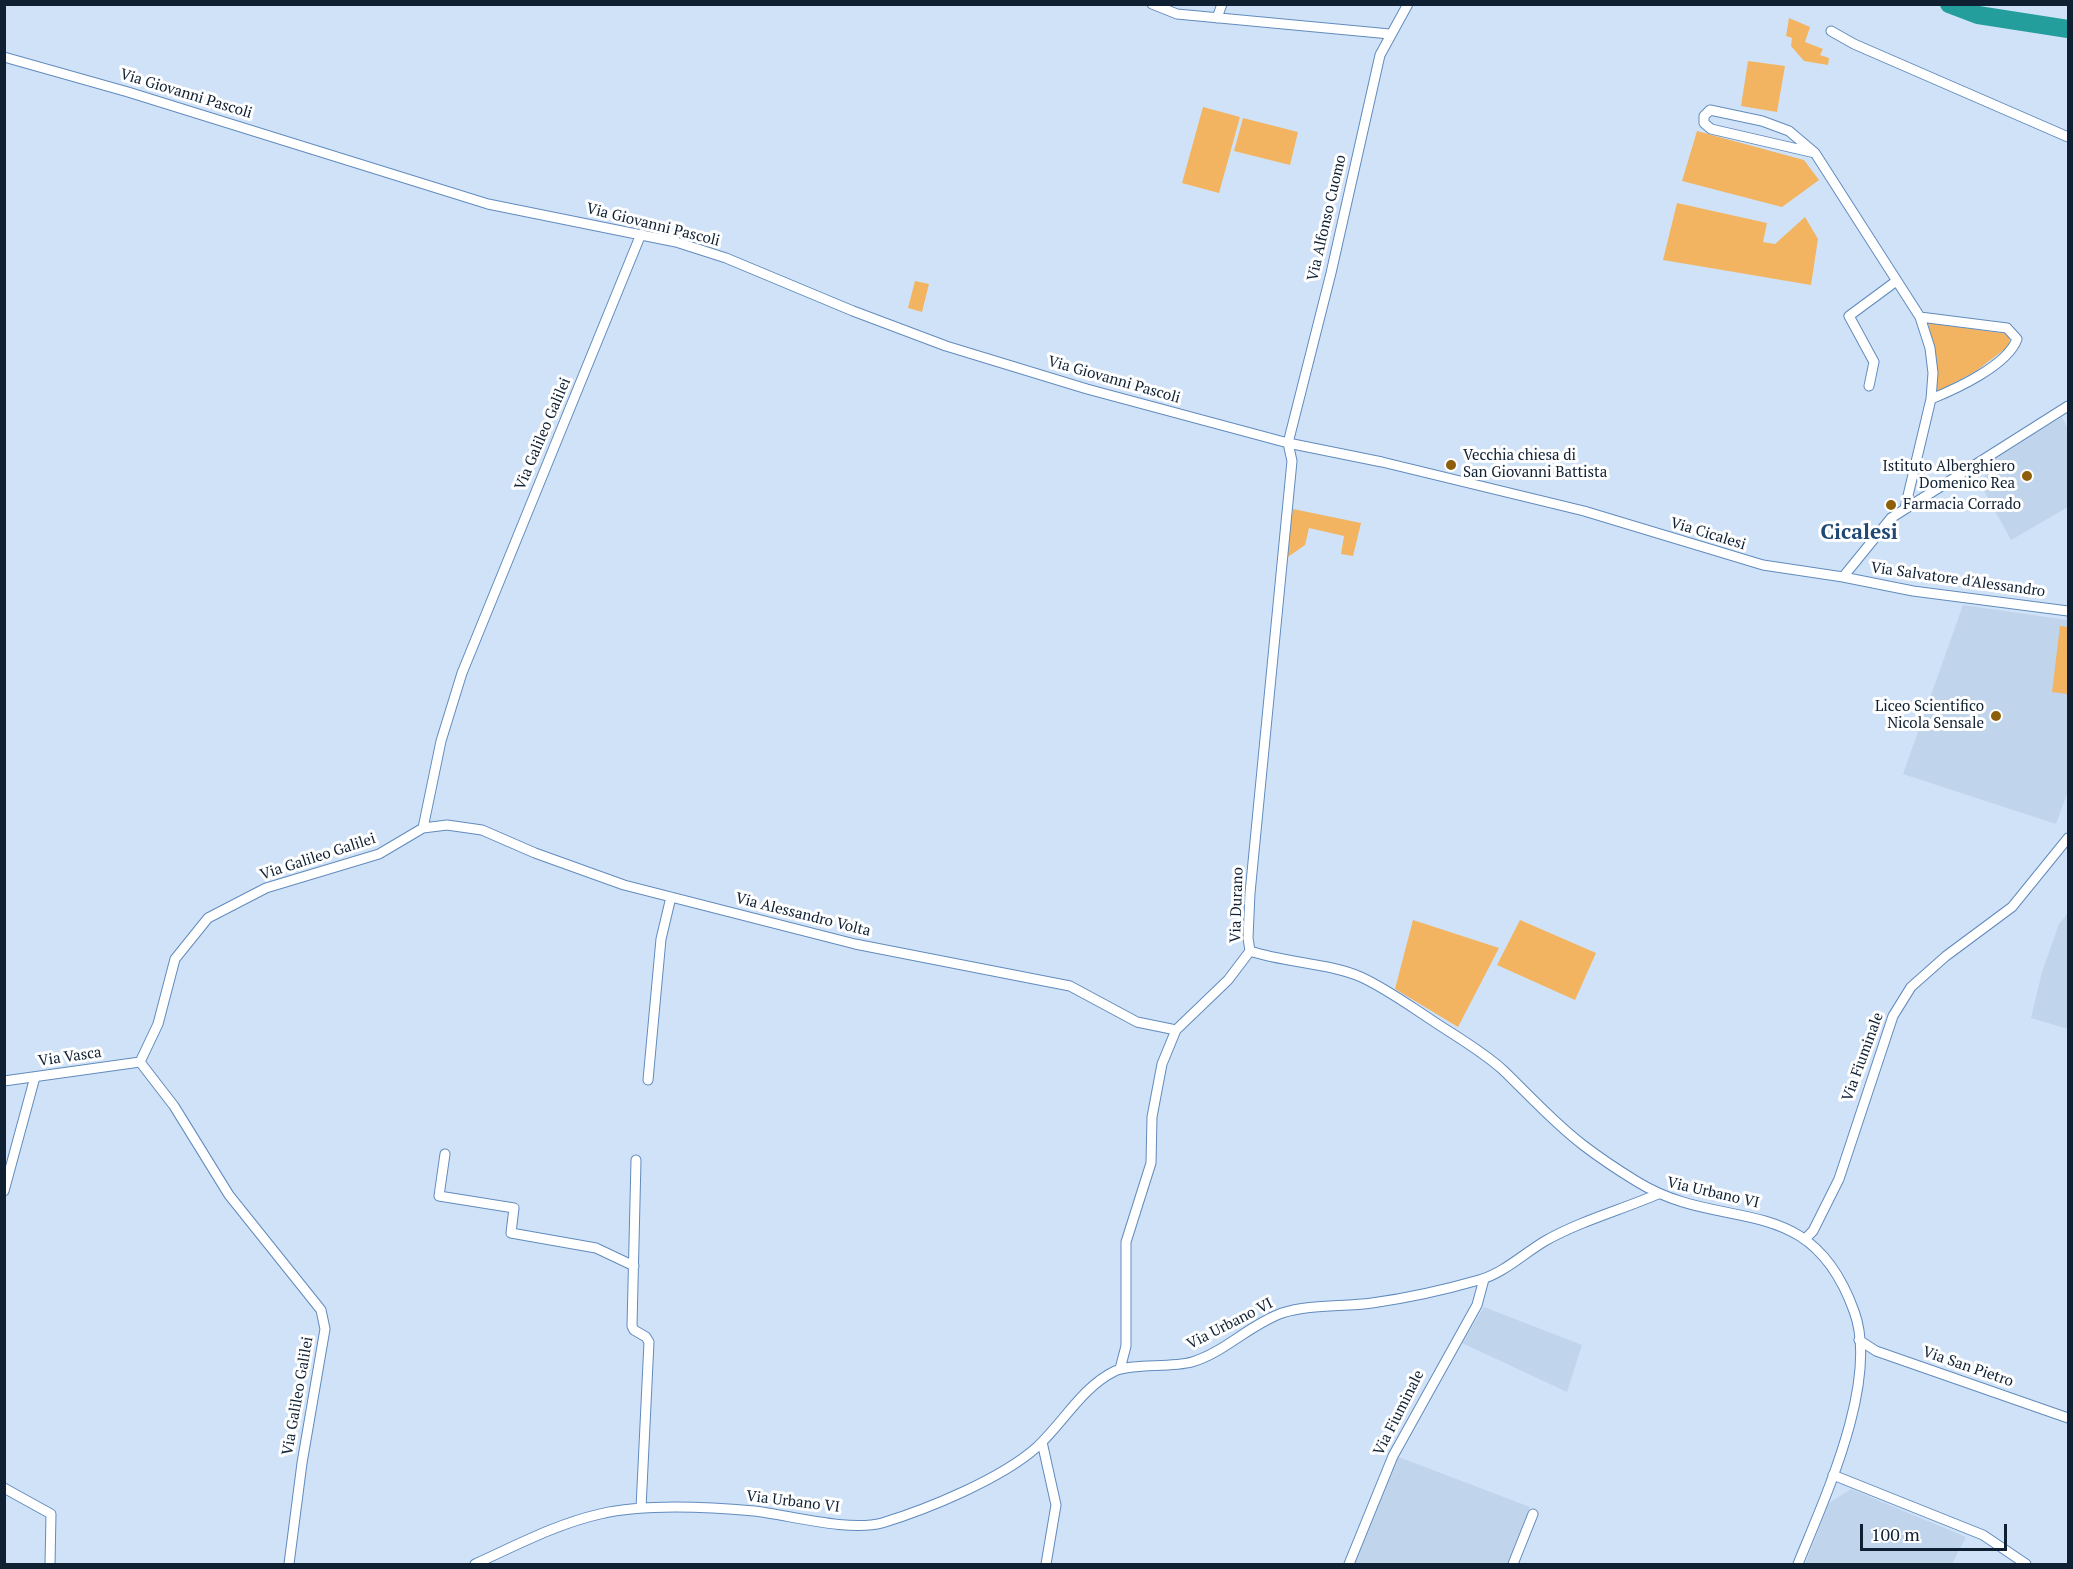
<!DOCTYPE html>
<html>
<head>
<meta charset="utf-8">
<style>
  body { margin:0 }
  #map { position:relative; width:2073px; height:1569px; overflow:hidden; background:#d0e2f8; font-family:"PT Serif",serif }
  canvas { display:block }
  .frame { position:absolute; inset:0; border:6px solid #0f2033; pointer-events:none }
  .scale { position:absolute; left:1860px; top:1524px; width:147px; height:27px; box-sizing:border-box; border:3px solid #0f2033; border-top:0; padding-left:8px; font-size:18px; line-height:21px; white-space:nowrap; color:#0f2033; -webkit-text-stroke:4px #fff; paint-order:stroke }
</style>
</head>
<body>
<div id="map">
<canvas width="2073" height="1569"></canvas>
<div class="frame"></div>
<div class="scale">100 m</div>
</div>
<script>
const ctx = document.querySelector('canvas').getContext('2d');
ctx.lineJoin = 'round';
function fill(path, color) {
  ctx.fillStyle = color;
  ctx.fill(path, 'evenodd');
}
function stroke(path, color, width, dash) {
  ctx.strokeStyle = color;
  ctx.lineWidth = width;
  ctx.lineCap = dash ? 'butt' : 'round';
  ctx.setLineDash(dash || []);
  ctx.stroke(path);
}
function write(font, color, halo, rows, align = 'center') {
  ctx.font = font + ' "PT Serif",serif';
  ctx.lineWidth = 6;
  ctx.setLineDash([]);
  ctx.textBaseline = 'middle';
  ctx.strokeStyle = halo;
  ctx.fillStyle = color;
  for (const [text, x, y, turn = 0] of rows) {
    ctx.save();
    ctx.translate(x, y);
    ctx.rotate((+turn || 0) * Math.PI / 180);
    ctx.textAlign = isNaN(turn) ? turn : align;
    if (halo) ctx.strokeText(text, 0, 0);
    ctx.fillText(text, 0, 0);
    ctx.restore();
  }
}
fill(new Path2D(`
  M2062 417 2068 429V507L2011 540 1978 480 1991 472 1987 464Z
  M1963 605 2068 620V791L2056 824 1903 774Z
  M2068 913V1029L2031 1018 2042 972 2059 924Z
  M1484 1307 1582 1345 1567 1392 1462 1343Z
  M1396 1456 1530 1507 1507 1564H1352Z
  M1851 1489 1966 1537 1952 1564H1805L1829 1503Z`), '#c0d4eb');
fill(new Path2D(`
  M1789 18 1810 27 1805 42 1823 49 1820 55 1829 58 1828 65 1804 61 1791 46 1792 38 1786 36Z
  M1748 61 1785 66 1777 112 1741 106Z
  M1203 107 1240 117 1219 193 1182 183Z
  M1243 118 1298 132 1290 165 1234 151Z
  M1697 131 1804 160 1819 180 1782 207 1682 181Z
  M1677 203 1767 223 1763 242 1775 244 1805 217 1818 239 1811 285 1663 260Z
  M915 281 929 284 922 312 908 308Z
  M1928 323 2009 334 2010 345 1976 371 1937 392V360Z
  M1293 509 1361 523 1353 556 1341 554 1344 536 1309 528 1305 545 1285 559Z
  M2060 626 2068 627V694L2052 692Z
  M1413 920 1499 948 1458 1027 1395 989Z
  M1520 920 1596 953 1575 1000 1497 965Z`), '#f2b460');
stroke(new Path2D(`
  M1949 4 1978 15 2068 29`), '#239e9c', 18);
const minor = new Path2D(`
  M1152 4 1177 14 1390 34
  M1217 18 1222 4
  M1831 31 1854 44 2068 137
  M4 57 128 92 488 204 676 242 726 258 853 311 946 346 1087 389 1288 443 1382 462 1584 511 1763 565 1843 577 1891 518 2068 406
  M1815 153 1711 129 1704 123V116L1710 110 1762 121 1789 131 1815 153 1920 317 1930 348 1933 373 1931 399 1905 508
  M1920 317 2007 328 2017 339C2008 365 1956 389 1931 399
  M1869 386 1874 362 1849 316 1895 282
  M1843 577 1913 591 2068 611
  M423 828 447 825 482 830 535 853 624 885 855 944 1070 986 1137 1022 1176 1030
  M1250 951C1286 963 1329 963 1361 977 1387 989 1410 1006 1433 1021 1457 1037 1482 1051 1503 1070 1529 1095 1554 1123 1583 1145 1600 1158 1618 1170 1636 1181 1722 1235 1809 1187 1854 1311 1880 1381 1824 1499 1798 1564
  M648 1080 661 939 671 897
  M4 1081 140 1062
  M445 1154 439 1196 514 1208 511 1233 596 1248 634 1266
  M636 1160 632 1326 634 1330 646 1337 649 1342 641 1508
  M4 1191 35 1077
  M1805 1239 1813 1231 1839 1179 1893 1016 1911 987 1946 956 2012 907 2068 838
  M1859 1340 1876 1351 2068 1418
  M1120 1369 1126 1346V1242L1151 1163 1152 1117 1162 1064 1176 1030 1228 980 1250 951 1248 938 1250 893 1292 461 1288 443 1331 273 1380 55 1408 4
  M1042 1442 1056 1505 1046 1564
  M1833 1475 1983 1535 2026 1564
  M4 1488 51 1514 50 1564
  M289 1564 302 1463 325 1329 321 1310 229 1195 174 1106 140 1062 158 1024 175 959 208 918 266 888 379 854 423 828 441 741 462 673 641 234
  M475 1564C515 1546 556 1524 600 1514 643 1504 709 1507 754 1511 789 1515 849 1532 882 1523 928 1509 1001 1479 1037 1447 1064 1422 1082 1387 1115 1371 1133 1363 1169 1368 1192 1362 1225 1352 1249 1325 1282 1313 1310 1304 1343 1307 1372 1303 1408 1298 1444 1290 1479 1280 1504 1273 1523 1254 1545 1241 1580 1221 1621 1210 1658 1194
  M1349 1564 1393 1456 1477 1305 1484 1279
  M1513 1564 1533 1514`);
stroke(minor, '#618bbd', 11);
stroke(minor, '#fff', 9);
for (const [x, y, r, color] of [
  [1451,465,6,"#8f5e0a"],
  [2027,476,6,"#8f5e0a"],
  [1891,505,6,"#8f5e0a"],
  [1996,716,6,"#8f5e0a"]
]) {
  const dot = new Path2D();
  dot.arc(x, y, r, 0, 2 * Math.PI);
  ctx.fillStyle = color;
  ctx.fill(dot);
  stroke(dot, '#fff', 2);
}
write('15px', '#0f2033', '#fff', [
  ["Via Giovanni Pascoli",186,94,17],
  ["Via Alfonso Cuomo",1327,218,-77],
  ["Via Giovanni Pascoli",653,225,14],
  ["Via Giovanni Pascoli",1114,380,16],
  ["Via Galileo Galilei",543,434,-67],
  ["Via Cicalesi",1708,534,17],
  ["Via Salvatore d'Alessandro",1958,580,8],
  ["Via Galileo Galilei",318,857,-18],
  ["Via Durano",1237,905,-88],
  ["Via Alessandro Volta",803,915,14],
  ["Via Vasca",70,1057,-8],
  ["Via Fiuminale",1863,1057,-70],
  ["Via Urbano VI",1713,1193,13],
  ["Via Urbano VI",1230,1324,-27],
  ["Via San Pietro",1968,1367,19],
  ["Via Galileo Galilei",298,1396,-80],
  ["Via Fiuminale",1399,1413,-63],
  ["Via Urbano VI",793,1502,7]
]);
write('15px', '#0f2033', '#fff', [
  ["Vecchia chiesa di",1463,456],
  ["San Giovanni Battista",1463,473],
  ["Istituto Alberghiero",2015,467,"right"],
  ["Domenico Rea",2015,484,"right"],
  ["Farmacia Corrado",1903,505],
  ["Liceo Scientifico",1984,707,"right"],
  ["Nicola Sensale",1984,724,"right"]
], 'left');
write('bold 21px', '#1f4875', '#fff', [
  ["Cicalesi",1859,533]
]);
</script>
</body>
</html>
